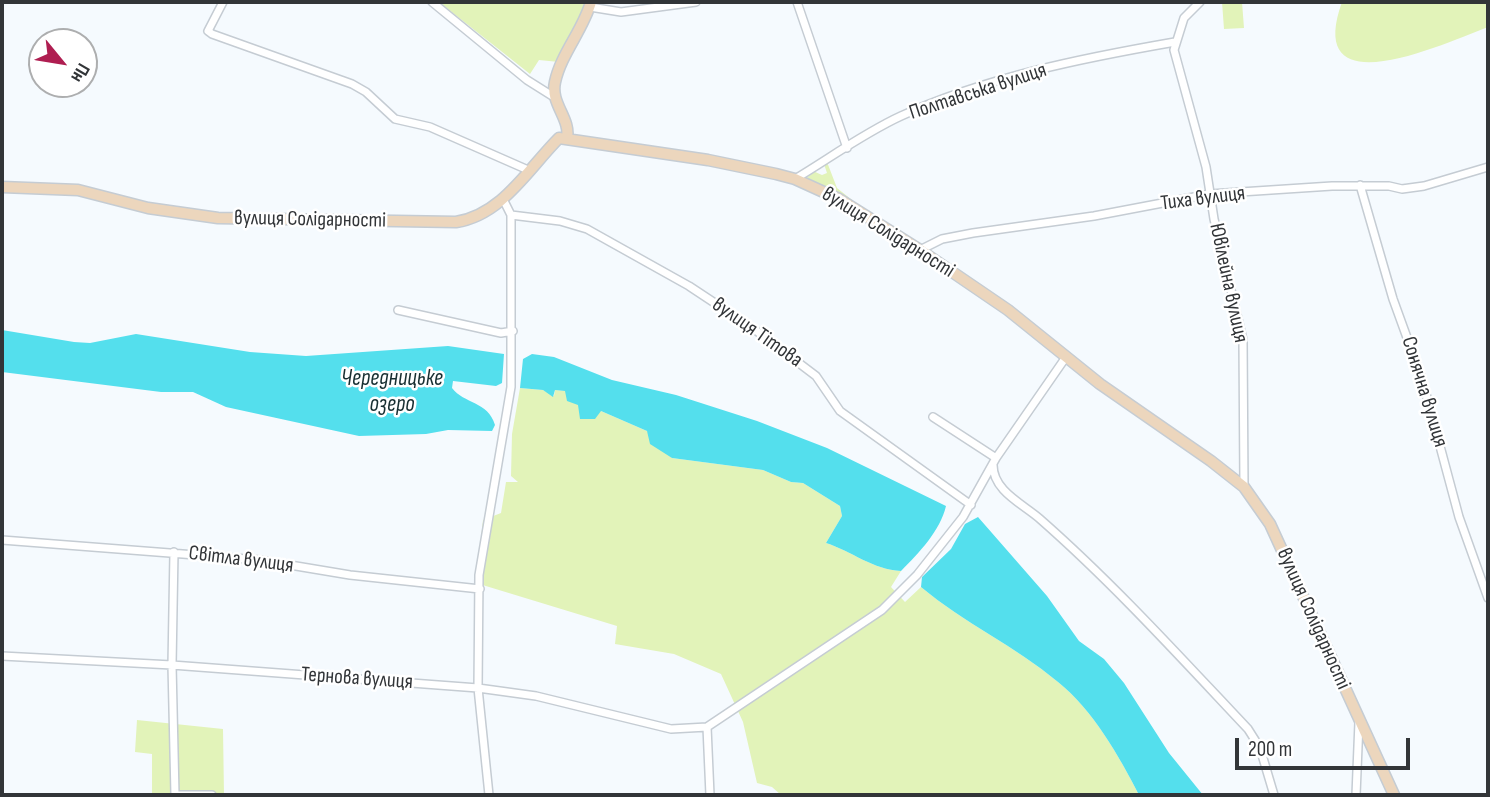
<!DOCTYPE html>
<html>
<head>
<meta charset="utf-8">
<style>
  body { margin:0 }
  #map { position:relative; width:1490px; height:797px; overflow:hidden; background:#f5fafe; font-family:"Sofia Sans Condensed",sans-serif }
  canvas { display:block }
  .frame { position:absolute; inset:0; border:4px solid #323538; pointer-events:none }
  .north { position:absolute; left:28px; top:28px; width:70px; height:70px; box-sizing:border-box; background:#fff; border:2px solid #adaeaf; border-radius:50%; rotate:120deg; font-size:19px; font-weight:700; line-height:28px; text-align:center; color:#323538 }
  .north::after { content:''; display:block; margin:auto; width:24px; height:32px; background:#af1e51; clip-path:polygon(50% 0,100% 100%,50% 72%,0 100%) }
  .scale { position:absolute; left:1235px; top:738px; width:175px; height:32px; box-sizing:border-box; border:4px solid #323538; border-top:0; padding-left:9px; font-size:21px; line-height:24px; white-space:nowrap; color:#323538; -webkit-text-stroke:5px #fff; paint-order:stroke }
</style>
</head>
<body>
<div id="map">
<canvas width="1490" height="797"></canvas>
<div class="frame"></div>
<div class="north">Пн</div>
<div class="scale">200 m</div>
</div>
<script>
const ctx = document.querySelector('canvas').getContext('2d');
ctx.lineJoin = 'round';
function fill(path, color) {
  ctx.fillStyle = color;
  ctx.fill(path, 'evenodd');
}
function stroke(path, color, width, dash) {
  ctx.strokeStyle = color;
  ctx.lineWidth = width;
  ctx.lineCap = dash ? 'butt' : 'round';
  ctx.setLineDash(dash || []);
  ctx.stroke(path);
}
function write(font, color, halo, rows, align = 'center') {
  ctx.font = font + ' "Sofia Sans Condensed",sans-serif';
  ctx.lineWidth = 5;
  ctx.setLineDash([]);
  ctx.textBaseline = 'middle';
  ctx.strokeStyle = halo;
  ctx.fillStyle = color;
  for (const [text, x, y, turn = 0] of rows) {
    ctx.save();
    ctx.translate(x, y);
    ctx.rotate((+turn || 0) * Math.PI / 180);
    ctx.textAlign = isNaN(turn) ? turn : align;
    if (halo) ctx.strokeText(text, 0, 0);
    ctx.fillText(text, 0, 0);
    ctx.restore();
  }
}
fill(new Path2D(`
  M439 2H586L559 62 539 60 530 74Z
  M1222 2H1242L1244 28 1224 29Z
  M1342 2H1488V27C1445 43 1303 110 1342 2Z
  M827 162 837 188 852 200 849 202 806 179 813 171 822 175 827 173 824 164Z
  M520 388 543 390 554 396 555 390 566 391 601 411 647 431 672 458 763 470 791 482 803 483 840 506 842 516 826 543C851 551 874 570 901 571L891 587 905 602 921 587C964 623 1015 646 1058 682 1093 710 1119 756 1139 795H781L772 787 757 783 743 722 721 674 674 654 615 644 617 626 476 583 483 520 501 513 506 482H518L511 476 512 434Z
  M137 720 223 729 224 795H152V754L135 752Z`), '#e2f3b9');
fill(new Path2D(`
  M2 330 74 342 90 343 136 334 250 352 306 356 448 346 504 354 502 383 496 386 453 381 452 388C464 404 488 401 495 425L492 431 448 430 426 434 359 436 226 407 193 392H161L2 372Z
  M532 354 554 357 612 380 676 395 757 421 827 448 946 506C940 531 919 553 901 571 874 570 851 551 826 543L842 516 840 506 803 483 791 482 763 470 672 458 650 444 647 431 601 411 595 419H580L578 405 567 401 565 391 555 390 553 397 543 390 520 388 523 359Z
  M978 517 1047 596 1079 641 1104 659 1124 683 1169 753 1203 795H1139C1119 756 1093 710 1058 682 1015 646 964 623 921 587L922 577 951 549 965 524Z`), '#54dfed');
const street = new Path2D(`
  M223 2 208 31 212 34 352 84 366 92 395 119 430 127 528 170
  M432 2 527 80 554 97
  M797 2 847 148
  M1200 2 1184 18 1174 50 1206 167 1214 219 1243 340 1244 487
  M590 7 621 12 696 2
  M795 179C830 158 864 133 901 116 987 77 1083 58 1175 42
  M1360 185 1393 299 1422 379 1459 517 1488 598
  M511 215 560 221 587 229 689 286 754 329 816 376 840 411 971 505
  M920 250 942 239 973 233 1094 216 1210 194 1332 186H1389L1402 189 1424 186 1488 167
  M398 310 501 333 513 331
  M933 417 996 458
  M993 465C993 491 1023 504 1040 519 1114 584 1181 658 1248 729L1260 748 1274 795
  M2 540 260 560 350 575 480 589
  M174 552 172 665 175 795H212
  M2 656 172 665 478 688 536 696 671 729 707 727 882 610 917 575 963 517 996 458 1066 357
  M707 727 710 795
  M489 795 478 688 479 575 511 387V215L503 199
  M1356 795 1359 722`);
const secondary = new Path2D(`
  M567 139C571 118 550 104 555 82 561 54 583 30 591 2
  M2 187 78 190 148 208 218 218 456 222C502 215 528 169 559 138L708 160 776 174 795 179 839 199 920 250 1008 310 1100 384 1211 461 1244 487 1270 524 1394 795`);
stroke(street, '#c5ccd3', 10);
stroke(secondary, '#c5ccd3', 13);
stroke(street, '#fff', 7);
stroke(secondary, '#ecd6bd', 10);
write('21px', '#323538', '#fff', [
  ["Полтавська вулиця",978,92,-18],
  ["Тиха вулиця",1203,199,-7],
  ["вулиця Солідарності",310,220,1],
  ["вулиця Солідарності",888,233,32],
  ["Ювілейна вулиця",1228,283,78],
  ["вулиця Тітова",757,333,35],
  ["Сонячна вулиця",1424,392,73],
  ["Світла вулиця",241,560,7],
  ["вулиця Солідарності",1313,619,66],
  ["Тернова вулиця",357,679,4]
]);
write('italic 23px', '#182f32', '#fff', [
  ["Чередницьке",392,379],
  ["озеро",392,405]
]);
</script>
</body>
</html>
